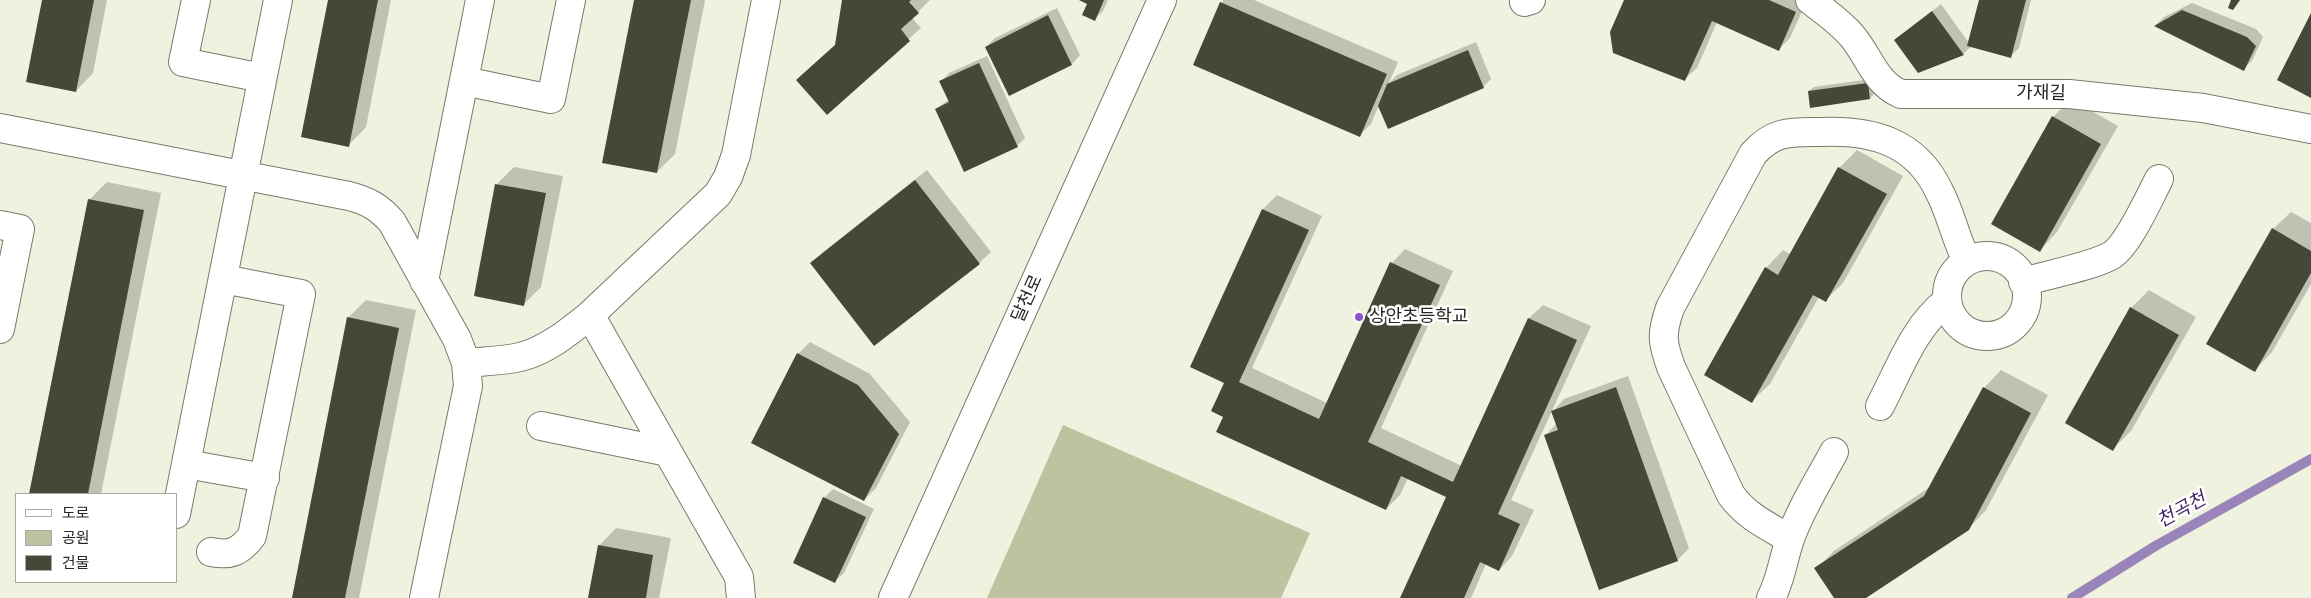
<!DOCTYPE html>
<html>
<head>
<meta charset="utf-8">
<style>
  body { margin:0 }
  #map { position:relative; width:2311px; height:598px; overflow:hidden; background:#eff2df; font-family:Poppins,"Noto Sans KR",sans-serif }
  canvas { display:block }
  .legend { position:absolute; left:15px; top:493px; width:162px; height:90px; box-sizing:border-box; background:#fff; border:1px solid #a9a9a6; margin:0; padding:6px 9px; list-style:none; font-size:15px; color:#272821 }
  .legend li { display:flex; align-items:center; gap:10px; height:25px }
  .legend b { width:25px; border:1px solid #a9a9a6 }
</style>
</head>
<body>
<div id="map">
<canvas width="2311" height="598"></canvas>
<ul class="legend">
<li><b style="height:6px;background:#fff"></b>도로</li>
<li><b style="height:14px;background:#bdc39e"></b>공원</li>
<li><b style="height:14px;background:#454737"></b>건물</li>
</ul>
</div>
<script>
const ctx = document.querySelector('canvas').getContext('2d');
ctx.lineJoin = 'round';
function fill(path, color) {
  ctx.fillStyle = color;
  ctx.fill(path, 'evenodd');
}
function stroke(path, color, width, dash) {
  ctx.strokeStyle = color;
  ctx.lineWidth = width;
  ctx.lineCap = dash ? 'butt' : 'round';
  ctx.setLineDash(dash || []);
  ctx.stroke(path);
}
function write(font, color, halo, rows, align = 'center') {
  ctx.font = font + ' Poppins,"Noto Sans KR",sans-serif';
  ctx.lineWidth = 5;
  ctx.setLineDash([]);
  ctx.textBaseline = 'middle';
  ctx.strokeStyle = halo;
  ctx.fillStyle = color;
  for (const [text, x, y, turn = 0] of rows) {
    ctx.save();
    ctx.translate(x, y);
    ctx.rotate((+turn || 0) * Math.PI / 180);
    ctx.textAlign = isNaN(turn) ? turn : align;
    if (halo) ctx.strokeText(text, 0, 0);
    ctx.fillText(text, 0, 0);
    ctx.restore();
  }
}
fill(new Path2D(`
  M1063 425 1310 533 1281 598H987Z`), '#bdc39e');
fill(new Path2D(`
  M43 0H107L93 73 76 91Z
  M329 0H391L366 127 349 145Z
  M635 0H705L675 154 657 172Z
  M844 0H930L912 18 921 28 827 113 797 80 836 44Z
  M1082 0H1108L1103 11 1095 19 1089 3Z
  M1223 0H1254L1398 62 1389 83 1397 75 1476 42 1491 79 1483 87 1379 105 1371 124 1359 136 1194 64Z
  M1626 0H1807L1790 38 1778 50 1717 22 1697 68 1685 79Z
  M1980 0H2031L2019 48 2011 56 1972 46 1963 54 1896 40 1941 4 1969 43Z
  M2192 3 2256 29 2263 37 2252 61 2243 69 2156 25 2164 17Z
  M1057 8 1080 55 1072 64 1009 94 986 47 995 38Z
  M987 56 1025 138 1017 146 936 109 949 99 941 82 949 73Z
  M1871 79 1874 94 1870 98 1809 91 1814 87Z
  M2071 99 2118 126 2057 232 2040 250 2053 117Z
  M1857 150 1903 176 1843 283 1825 301 1819 297 1770 384 1752 401 1766 268 1783 250 1790 254 1839 168Z
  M514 167 563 176 541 287 523 305 496 185Z
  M927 170 991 252 979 263H812L823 252Z
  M107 182 161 193 101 494H30L89 200Z
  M1277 195 1322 216 1252 368 1327 403 1392 263 1405 249 1453 271 1381 428 1462 466 1529 318 1543 305 1591 326 1511 500 1534 510 1512 556 1499 570 1486 564 1471 598H1401L1448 496 1408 478 1400 495 1386 509 1225 416V382L1191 366 1263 209Z
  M2291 212 2311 223V284L2272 352 2255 370 2273 229Z
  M2149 290 2196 317 2131 431 2113 449 2131 308Z
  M366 300 416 310 359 598H293L348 318Z
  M810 342 870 374 910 422 876 488 864 500 798 354Z
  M2001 370 2048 395 1986 510 1968 529 1864 598H1835L1816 569 1834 551 1930 487 1984 388Z
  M1628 376 1689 548 1678 560 1600 588 1545 436 1557 423 1553 411 1564 399Z
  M833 489 874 509 844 573 835 581 824 498Z
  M616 528 671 538 659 598H589L599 546Z`), '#0003');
stroke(new Path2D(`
  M2072 598 2157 545 2311 459`), '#9985b9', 10);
fill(new Path2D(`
  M42 0H94L76 92 26 82Z
  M328 0H378L349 147 301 137Z
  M634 0H691L657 173 602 163Z
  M842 0H911L909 2 919 13 901 29 910 41 827 115 796 80 835 45Z
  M1079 0H1104L1095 21 1082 15 1087 4Z
  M1624 0H1769L1796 12 1779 51 1712 21 1685 81 1613 53 1610 32Z
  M1979 0H2026L2011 58 1967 46Z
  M2231 0H2240L2233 10 2228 8Z
  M1220 2 1387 74 1360 137 1193 65Z
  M2182 10 2247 37 2256 46 2244 71 2154 26Z
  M1932 11 1964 55 1918 73 1894 40Z
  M2311 13V98L2277 80Z
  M1048 15 1072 65 1009 96 985 47Z
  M1468 50 1484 88 1388 129 1378 106 1387 84Z
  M979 63 1018 147 964 172 935 109 949 102 939 81Z
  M1868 83 1870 99 1810 108 1808 91Z
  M2052 116 2101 144 2040 252 1991 224Z
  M1838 167 1887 194 1826 302 1813 295 1752 403 1704 375 1765 267 1778 275Z
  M915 180 980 264 874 346 810 263Z
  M495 184 546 193 524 306 474 296Z
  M88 199 144 210 88 494H29Z
  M1262 209 1309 230 1239 382 1319 419 1390 262 1440 285 1368 442 1453 482 1528 318 1577 340 1498 514 1520 524 1499 571 1480 562 1464 598H1400L1446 497 1401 476 1386 510 1216 432 1223 417 1211 411 1224 383 1190 367Z
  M2272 228 2311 251V273L2255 372 2206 344Z
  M2130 307 2179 335 2113 451 2065 423Z
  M347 317 399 328 345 598H292Z
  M797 353 858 385 899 434 864 501 751 443Z
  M1616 387 1678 561 1599 590 1544 435 1558 430 1551 411Z
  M1983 387 2031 413 1969 530 1866 598H1834L1814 568 1924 496Z
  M823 497 866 517 835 583 793 563Z
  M598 545 653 555 646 598H588Z`), '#454737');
const minor = new Path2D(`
  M196 0 183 62 262 78
  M1810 0C1824 11 1840 22 1852 36 1869 56 1875 83 1901 94H2069L2203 108 2311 129
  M1524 2 1531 0
  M464 81 551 99 571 0
  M0 128 349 196C368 201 379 207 392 222L457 339 466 363 468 386 424 598
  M0 225 20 229 0 329
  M1947 296a40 40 0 1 1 80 0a40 40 0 1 1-80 0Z
  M424 281 480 0
  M2023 282C2046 275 2094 266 2112 255 2129 244 2149 198 2159 179
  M590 315 739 577 741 598
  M466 363C484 361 503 361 520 357 546 351 570 331 590 315L718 194 728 177 736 155 766 0
  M1880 406C1899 370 1914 326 1947 301
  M541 426 668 452
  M186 464 265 478
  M176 514 278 0
  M1790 539C1768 526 1747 517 1731 495L1671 367C1662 342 1661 334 1670 308L1753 154C1774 130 1792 132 1822 132 1873 130 1916 142 1939 191 1951 213 1955 238 1967 261
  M211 552C230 556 240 552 252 536L301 294 223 279
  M893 598 1162 0
  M1771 598C1781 580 1783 559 1790 539 1801 508 1819 480 1834 452`);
stroke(minor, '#787b6a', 30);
stroke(minor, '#fff', 28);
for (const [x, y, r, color] of [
  [1359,317,5,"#8b54cb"]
]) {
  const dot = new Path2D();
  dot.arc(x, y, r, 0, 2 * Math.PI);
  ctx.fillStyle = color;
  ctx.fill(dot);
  stroke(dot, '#fff', 2);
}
write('18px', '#272821', '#fff', [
  ["가재길",2041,94,1],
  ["달천로",1028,299,-66]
]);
write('18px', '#272821', '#fff', [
  ["상안초등학교",1369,317]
], 'left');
write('italic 19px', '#442766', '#fff', [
  ["천곡천",2182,511,-29]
]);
</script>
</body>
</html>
